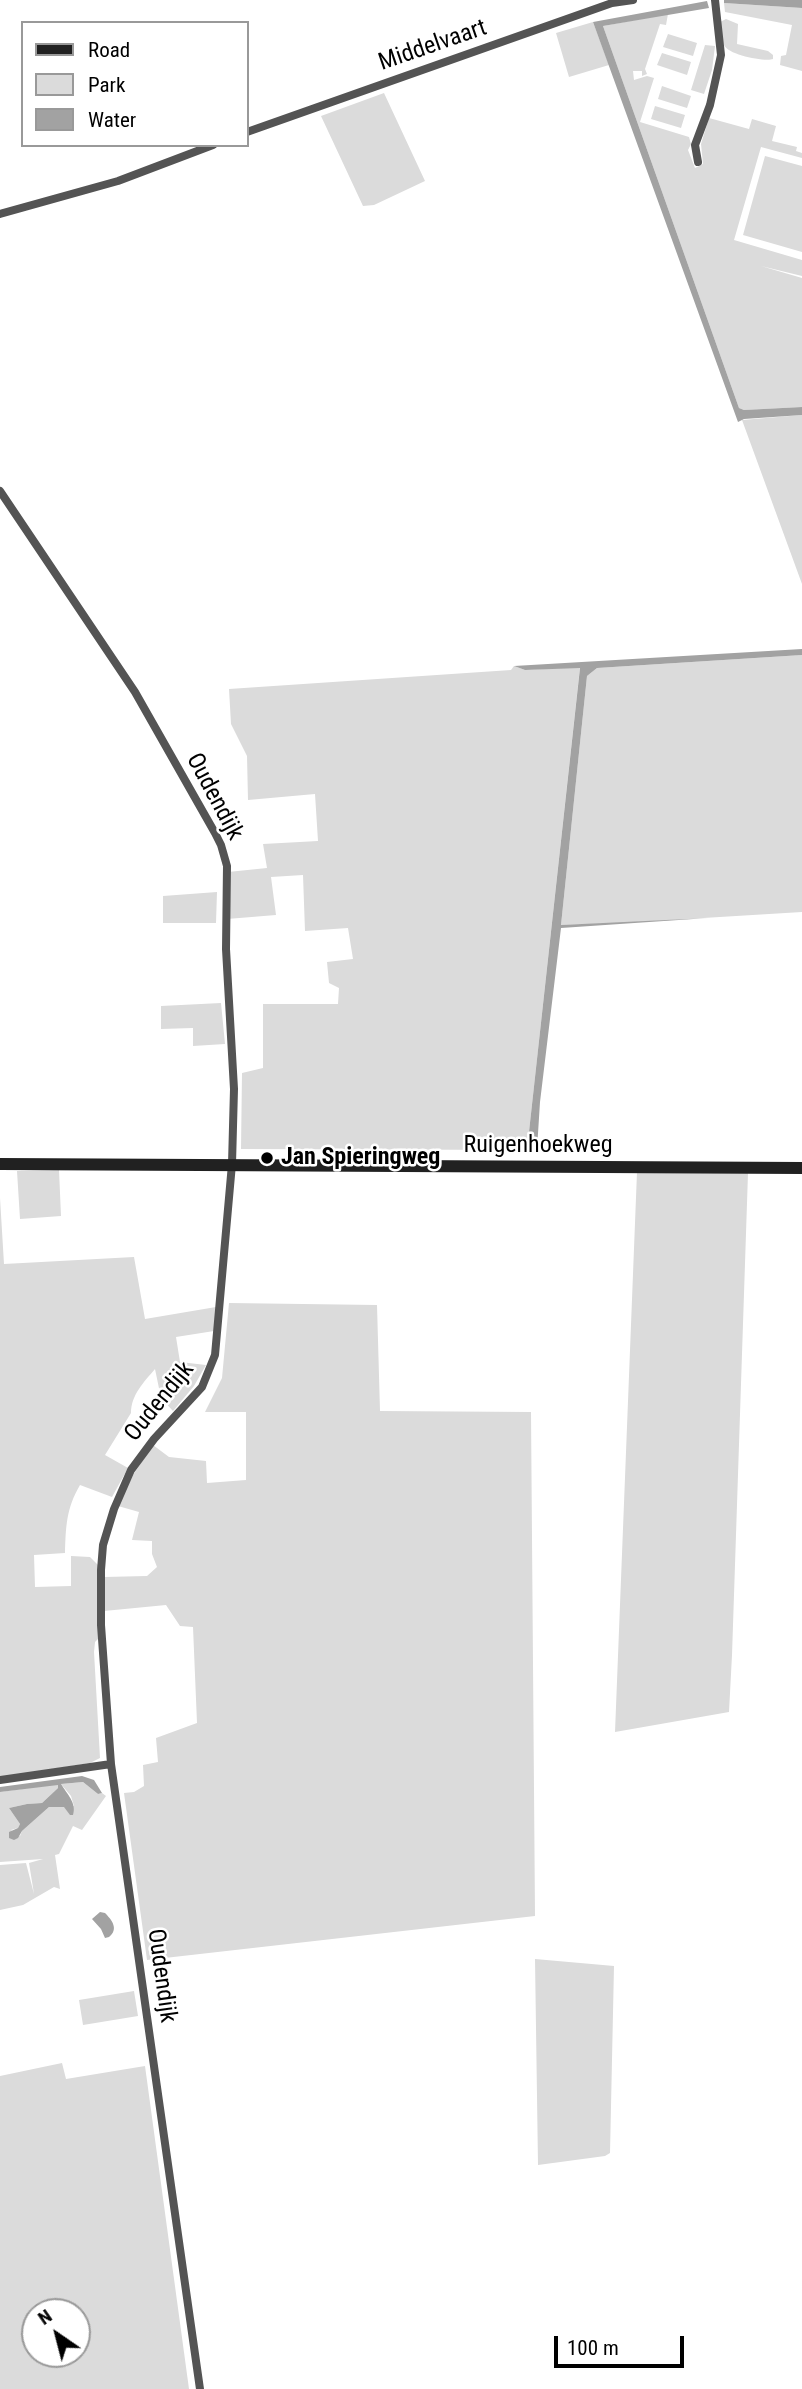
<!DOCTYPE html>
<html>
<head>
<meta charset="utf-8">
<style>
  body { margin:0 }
  #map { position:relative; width:802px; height:2389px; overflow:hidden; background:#fff; font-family:"Roboto Condensed",sans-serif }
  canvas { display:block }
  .legend { position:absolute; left:21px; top:21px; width:228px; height:126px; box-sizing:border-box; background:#fff; border:2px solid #999; margin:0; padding:9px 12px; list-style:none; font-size:21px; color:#000 }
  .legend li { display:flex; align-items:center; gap:14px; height:35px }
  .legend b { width:35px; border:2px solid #999 }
  .north { position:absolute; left:21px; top:2298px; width:70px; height:70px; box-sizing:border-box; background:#fff; border:2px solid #999; border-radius:50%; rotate:325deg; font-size:19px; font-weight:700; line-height:28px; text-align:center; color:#000 }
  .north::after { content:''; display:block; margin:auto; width:24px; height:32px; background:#000; clip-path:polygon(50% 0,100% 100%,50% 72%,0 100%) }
  .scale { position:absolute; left:554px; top:2336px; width:130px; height:32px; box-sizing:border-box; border:4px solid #000; border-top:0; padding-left:9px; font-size:21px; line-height:24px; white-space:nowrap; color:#000; -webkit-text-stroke:5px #fff; paint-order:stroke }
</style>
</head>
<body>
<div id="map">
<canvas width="802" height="2389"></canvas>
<ul class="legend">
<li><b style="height:9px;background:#212121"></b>Road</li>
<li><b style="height:19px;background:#dbdbdb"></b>Park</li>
<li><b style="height:19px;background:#a2a2a2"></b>Water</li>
</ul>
<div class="north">N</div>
<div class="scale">100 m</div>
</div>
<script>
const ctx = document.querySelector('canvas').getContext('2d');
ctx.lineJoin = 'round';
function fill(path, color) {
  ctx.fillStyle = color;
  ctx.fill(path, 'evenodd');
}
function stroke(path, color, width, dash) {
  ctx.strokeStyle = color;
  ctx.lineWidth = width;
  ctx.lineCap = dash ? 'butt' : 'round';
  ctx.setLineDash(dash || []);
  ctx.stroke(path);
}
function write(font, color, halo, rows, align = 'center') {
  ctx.font = font + ' "Roboto Condensed",sans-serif';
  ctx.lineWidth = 5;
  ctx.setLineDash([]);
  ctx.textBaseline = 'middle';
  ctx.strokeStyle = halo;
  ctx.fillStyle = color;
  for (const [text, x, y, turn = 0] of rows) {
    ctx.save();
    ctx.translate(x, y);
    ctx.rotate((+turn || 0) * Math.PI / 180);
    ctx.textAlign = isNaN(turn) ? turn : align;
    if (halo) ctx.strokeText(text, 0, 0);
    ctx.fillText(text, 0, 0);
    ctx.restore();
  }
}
fill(new Path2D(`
  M724 3 802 8V71L780 65 781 56 786 55 792 25 725 12Z
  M668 14 666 25 660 24 645 69 647 74 642 76V71H633L634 80 647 76 654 78 640 122 689 137 691 144 688 150 695 168 703 164 701 144 709 118 749 129 752 119 776 126 772 141 797 147 796 151 802 153V158L761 147 734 240 802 260V276L761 266 802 278V407L744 410 739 408 603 26Z
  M726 19 738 24 737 44 768 51 773 55V59C765 62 728 55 724 45 721 39 721 29 720 22Z
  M593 22 609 65 569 77 556 33Z
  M668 34 697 43 693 56 663 47Z
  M705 45 715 46 712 70 704 94 691 90Z
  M662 53 691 62 687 75 657 65Z
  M662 86 691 96 687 108 658 99Z
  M384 93 425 181 374 205 363 206 321 116Z
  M655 106 685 115 681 128 651 119Z
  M765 156 802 166V252L743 235Z
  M802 415V584L742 420Z
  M802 655V912L621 923 561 925 587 676 597 668Z
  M514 666 525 670 580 667 527 1150 241 1149 242 1073 263 1068V1004H338L339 988 329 983 327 962 353 959 348 928 305 931 303 875 271 877 276 915 227 919 228 872 267 868 263 844 318 841 315 794 248 800 247 756 231 724 229 689 511 670Z
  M217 892 216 923H163V896Z
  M221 1003 225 1044 193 1046V1028L161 1029V1006Z
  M59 1170 61 1216 20 1219 17 1171Z
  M637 1172 748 1173 732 1655 729 1712 615 1732Z
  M0 1198 4 1264 134 1257 145 1319 216 1307 214 1331 176 1337 180 1362 206 1365 194 1386 173 1411 161 1398 155 1369C144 1382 131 1395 131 1413L105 1455 128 1468 112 1497 80 1485C66 1509 66 1526 65 1553L34 1555 35 1587 71 1586V1556L90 1557 98 1565 99 1638 95 1642 94 1652 100 1758 90 1763 0 1777Z
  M229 1303 377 1305 380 1411 531 1412 535 1916 147 1960 124 1793 134 1792 144 1786 143 1765 158 1762 156 1738 197 1723 193 1627 180 1626 166 1605 104 1611V1577L147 1576 157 1567 152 1554V1541L132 1540 139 1512 118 1506 133 1475 153 1445 169 1457 206 1461 207 1483 246 1480V1412H205L222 1378Z
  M83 1782 98 1794 102 1793 106 1796 82 1830 73 1826 59 1854 55 1855 60 1889 54 1887 23 1905 0 1910V1865L26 1863 34 1894 29 1863 43 1859 0 1862V1792L58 1784V1788L42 1803 27 1804 9 1808 20 1824 18 1828 11 1830 20 1836 22 1831 49 1807 74 1806 71 1796 61 1784Z
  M535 1959 614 1966 610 2153 605 2156 538 2165Z
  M134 1991 138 2016 83 2025 79 2000Z
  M62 2063 66 2079 145 2066 189 2389H0V2076ZM77 2312V2354H35V2312Z`), '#dbdbdb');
fill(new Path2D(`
  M724 0H802V8L724 3Z
  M707 1 709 8 603 26 739 408 744 410 802 407V415L744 419 738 422 593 22Z
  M802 649V655L597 668 587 676 561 925 708 918 561 928 540 1102 537 1149 527 1150 580 668 525 670 514 666Z
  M82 1776 94 1780 102 1793 98 1794 83 1782 61 1784C67 1794 77 1803 73 1815H70L64 1807H49L22 1831 18 1838 14 1840 9 1838V1832L18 1828 20 1824 9 1808 27 1804 42 1803 58 1788V1785L0 1792V1787Z
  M100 1912 105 1913C112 1920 119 1929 109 1937L105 1938 101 1929 92 1919Z`), '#a2a2a2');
stroke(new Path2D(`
  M247 132 612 3 633 0
  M698 162 695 145 710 105 721 55 715 0
  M0 214 118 181 213 145
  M0 491 135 692 215 833 221 845 227 866 226 949 234 1089 232 1164 215 1355 202 1387 154 1439 131 1470 114 1509 103 1545 101 1570V1625L111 1764 200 2389
  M0 1780 111 1764`), '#545454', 8);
stroke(new Path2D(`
  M0 1164 802 1168`), '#212121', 12);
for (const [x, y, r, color] of [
  [267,1158,7,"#000"]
]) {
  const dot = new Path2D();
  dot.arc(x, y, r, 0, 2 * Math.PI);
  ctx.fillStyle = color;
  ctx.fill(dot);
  stroke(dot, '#fff', 2.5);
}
write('24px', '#000', '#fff', [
  ["Middelvaart",433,46,-19],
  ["Oudendijk",214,797,62],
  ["Ruigenhoekweg",538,1146],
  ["Oudendijk",160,1402,-51],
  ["Oudendijk",161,1976,82]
]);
write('bold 24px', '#000', '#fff', [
  ["Jan Spieringweg",281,1158]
], 'left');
</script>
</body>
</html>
